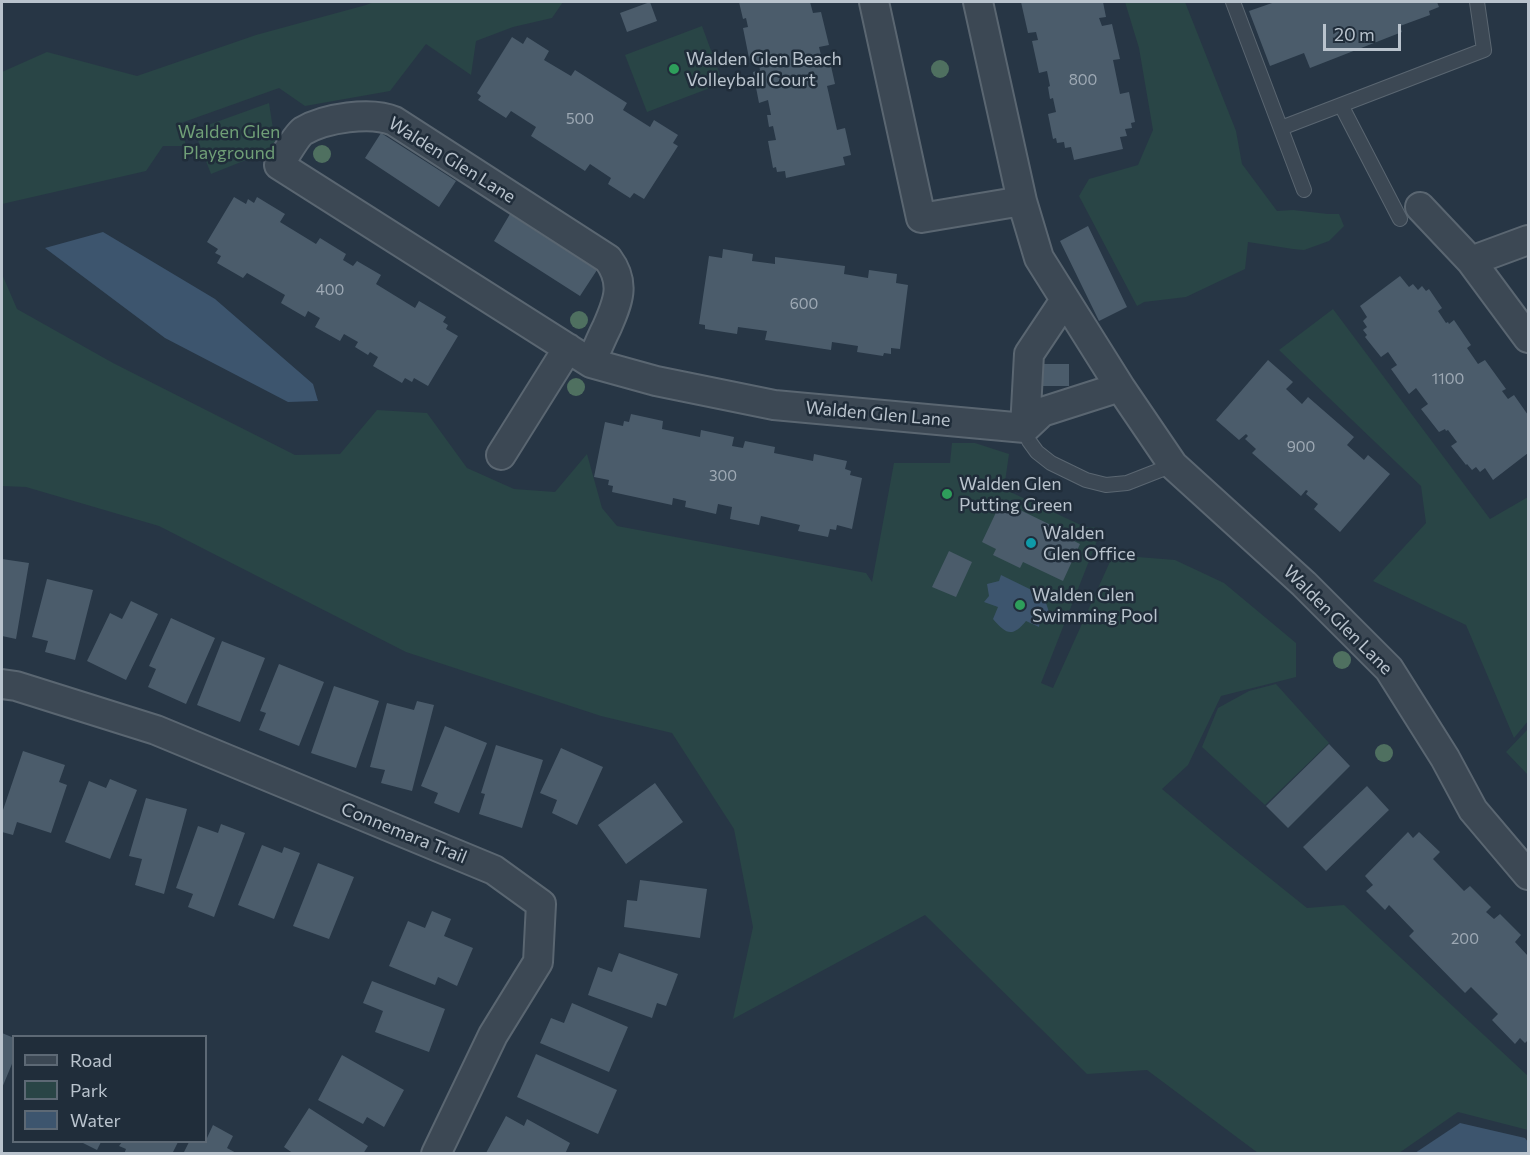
<!DOCTYPE html>
<html>
<head>
<meta charset="utf-8">
<style>
  body { margin:0 }
  #map { position:relative; width:1530px; height:1155px; overflow:hidden; background:#273645; font-family:Commissioner,sans-serif }
  canvas { display:block }
  .frame { position:absolute; inset:0; border:3px solid #b9c3cd; pointer-events:none }
  .legend { position:absolute; left:12px; top:1035px; width:195px; height:108px; box-sizing:border-box; background:#202d3a; border:2px solid #5d6975; margin:0; padding:8px 10px; list-style:none; font-size:18px; color:#b9c3cd }
  .legend li { display:flex; align-items:center; gap:12px; height:30px }
  .legend b { width:30px; border:2px solid #5d6975 }
  .scale { position:absolute; left:1323px; top:24px; width:78px; height:27px; box-sizing:border-box; border:3px solid #b9c3cd; border-top:0; padding-left:8px; font-size:18px; line-height:21px; white-space:nowrap; color:#b9c3cd; -webkit-text-stroke:4px #202d3a; paint-order:stroke }
</style>
</head>
<body>
<div id="map">
<canvas width="1530" height="1155"></canvas>
<div class="frame"></div>
<ul class="legend">
<li><b style="height:8px;background:#3c4854"></b>Road</li>
<li><b style="height:16px;background:#294546"></b>Park</li>
<li><b style="height:16px;background:#3d556e"></b>Water</li>
</ul>
<div class="scale">20 m</div>
</div>
<script>
const ctx = document.querySelector('canvas').getContext('2d');
ctx.lineJoin = 'round';
function fill(path, color) {
  ctx.fillStyle = color;
  ctx.fill(path, 'evenodd');
}
function stroke(path, color, width, dash) {
  ctx.strokeStyle = color;
  ctx.lineWidth = width;
  ctx.lineCap = dash ? 'butt' : 'round';
  ctx.setLineDash(dash || []);
  ctx.stroke(path);
}
function write(font, color, halo, rows, align = 'center') {
  ctx.font = font + ' Commissioner,sans-serif';
  ctx.lineWidth = 5;
  ctx.setLineDash([]);
  ctx.textBaseline = 'middle';
  ctx.strokeStyle = halo;
  ctx.fillStyle = color;
  for (const [text, x, y, turn = 0] of rows) {
    ctx.save();
    ctx.translate(x, y);
    ctx.rotate((+turn || 0) * Math.PI / 180);
    ctx.textAlign = isNaN(turn) ? turn : align;
    if (halo) ctx.strokeText(text, 0, 0);
    ctx.fillText(text, 0, 0);
    ctx.restore();
  }
}
fill(new Path2D(`
  M374 2H563L552 18 513 27 476 41 471 75 426 44 390 91 305 106 279 88 181 123 186 146H163L146 171 2 204V72L47 52 137 76 256 35 366 5Z
  M1125 2H1185L1236 131 1242 164 1277 211 1293 210 1328 214H1339L1344 226 1329 241 1304 250 1293 249 1248 242 1245 269 1186 297 1144 302 1137 306 1079 196 1089 179 1138 165 1153 130 1139 48Z
  M702 26 723 83 647 112 625 55Z
  M269 103 276 148 211 174 194 130Z
  M2 274 17 309 113 363 295 455 340 454 377 410 427 413 467 468 514 489 555 492 587 454 602 508 617 526 866 573 872 582 894 463H950L952 443H975L1009 454 1004 489 1085 527 1102 528 1041 683 1053 688 1113 555 1175 560 1224 583 1296 643V677L1221 696 1188 765 1162 789 1231 847 1307 908 1344 905 1528 1076V1130L1458 1112 1399 1153H1258L1147 1070 1087 1074 925 915 733 1019 753 927 734 829 672 733 601 716 406 652 159 526 26 487 2 486Z
  M1333 309 1490 519 1528 497V721L1514 738 1466 625 1373 581 1426 523 1421 486 1279 350Z
  M1276 684 1329 743 1265 805 1202 747 1218 708 1249 691Z
  M1528 729V775L1506 752Z`), '#294546');
fill(new Path2D(`
  M103 232 215 299 313 384 318 401 288 402 165 338 45 248Z
  M1001 575 1048 598 1046 603 1050 615 1040 620 1039 627 1026 621C1012 638 1006 634 993 619L998 607 984 602 989 596 987 584 999 581Z
  M1460 1123 1525 1138 1528 1142V1153H1415Z`), '#3d556e');
fill(new Path2D(`
  M650 2 657 21 627 32 620 13Z
  M739 2H810L813 13 821 12 829 45 819 47 822 59 829 57 835 84 827 86 837 130 845 128 851 155 843 157 845 165 786 178 785 171 777 172 776 167 773 168 768 141 776 140 773 126 769 127 767 115H771L768 100 759 103 753 72 760 70 758 61 750 63 743 28 748 27 746 18 743 19Z
  M1021 2H1103L1106 17 1099 18 1102 26 1112 24 1120 59 1113 60 1120 94 1129 92 1135 122 1131 123 1132 128 1125 129 1127 136 1120 137 1123 149 1074 160 1071 147 1065 148 1064 142 1057 143 1056 138 1053 139 1048 114 1056 112 1053 98 1050 99 1048 87 1050 86 1047 71 1039 73 1032 41 1038 40 1036 32 1028 33Z
  M1275 2H1437L1439 7 1429 11 1430 15 1400 26 1402 32 1310 68 1304 53 1270 66 1249 11Z
  M512 37 523 44 527 37 549 51 544 60 571 76 575 70 627 103 623 110 650 127 654 120 678 135 673 143 678 146 644 199 634 193 630 198 608 184 611 178 590 164 585 171 531 136 536 127 511 111 506 118 478 100 481 96 477 93Z
  M381 133 456 181 439 207 365 158Z
  M234 197 246 204 248 199 254 203 257 197 285 214 280 222 316 244 320 238 346 254 343 260 353 266 357 261 381 275 376 284 415 308 419 301 446 317 443 322 448 325 446 329 458 336 428 386 414 378 412 382 405 378 402 383 373 366 378 357 370 352 368 355 355 347 358 342 344 334 340 341 315 327 320 318 308 311 305 317 281 303 285 295 247 273 243 278 217 263 221 256 215 253 218 249 207 242Z
  M510 214 597 270 580 296 494 241Z
  M1088 226 1127 307 1099 321 1060 241Z
  M723 249 753 254 752 261 775 264V257L845 266 844 274 868 278 869 270 897 274 896 283 908 285 900 349 891 348V354L884 353 883 356 857 352 858 346 832 342 831 350 765 340 767 331 738 327 737 334 705 329V325L699 324 709 256 722 258Z
  M1400 276 1409 287 1413 284 1418 290 1422 286 1426 291 1429 289 1442 308 1438 311 1446 323 1448 322 1449 324 1454 320 1471 345 1467 348 1478 364 1485 360 1506 389 1502 391 1508 399 1514 395 1528 415V453L1493 480 1485 468 1480 472 1476 467 1472 470 1467 464 1466 465 1451 446 1457 442 1448 430 1446 431 1445 429 1439 432 1421 409 1428 404 1416 388 1409 394 1391 369 1397 365 1388 352 1381 357 1365 337 1367 335 1363 330 1367 327 1363 321 1367 317 1360 306Z
  M1268 360 1293 382 1286 389 1302 404 1308 397 1354 437 1347 445 1364 460 1368 455 1390 474 1340 532 1314 509 1318 504 1306 494 1308 491 1306 490 1301 496 1252 453 1256 449 1245 439 1248 436 1246 434 1239 440 1216 420Z
  M1042 364H1069V386H1042Z
  M631 414 663 421 662 429 700 437 701 430 734 437 732 446 743 448 745 441 775 447 774 453 813 461 814 454 847 461 845 469 851 471 850 475 862 478 852 529 837 525 836 530 830 529 828 537 798 531 800 525 761 516 759 525 730 519 732 507 718 504 716 514 685 507 686 501 673 498 672 505 612 492 613 486 608 485 609 480 594 477 605 422 623 426 624 421 629 422Z
  M1000 504 1015 510 1016 508 1061 530 1060 534 1080 544 1063 581 1023 562 1020 568 993 555 996 549 982 542Z
  M949 551 972 562 956 597 932 587Z
  M2 559 29 563 16 639 2 636Z
  M47 579 93 590 75 660 45 652 48 641 32 637Z
  M131 601 158 614 126 680 87 661 110 613 122 619Z
  M171 618 215 638 186 704 148 687 156 669 149 666Z
  M222 641 265 658 240 722 197 705Z
  M279 664 324 682 299 746 259 730 266 713 260 711Z
  M334 686 379 701 356 768 311 753Z
  M417 701 434 705 412 791 381 783 385 770 370 767 387 703 414 710Z
  M445 726 487 743 459 813 434 803 438 793 421 786Z
  M1329 744 1350 766 1288 828 1266 806Z
  M496 745 543 760 522 828 479 814 485 794 481 793Z
  M561 748 603 767 577 825 552 813 557 800 540 793Z
  M23 751 65 765 59 782 67 785 51 833 17 822 13 835 2 832V813Z
  M110 779 137 790 110 859 65 842 89 781 106 788Z
  M655 783 683 822 626 864 598 825Z
  M1367 786 1389 810 1326 871 1303 847Z
  M146 798 187 809 164 894 135 885 142 859 129 856Z
  M221 824 245 833 214 917 188 907 193 894 176 888 198 826 218 833Z
  M1408 832 1413 838 1419 832 1440 852 1433 859 1464 891 1470 886 1491 907 1486 912 1494 919 1500 914 1521 935 1515 942 1528 956V1040L1525 1043 1520 1038 1515 1044 1492 1020 1498 1014 1471 987 1465 993 1409 936 1414 931 1389 905 1385 910 1366 891 1373 885 1365 876Z
  M262 845 282 853 284 847 300 853 274 919 238 905Z
  M318 863 354 877 329 939 293 926Z
  M640 880 707 889 700 938 624 927 627 900 637 901Z
  M432 911 451 919 444 936 473 948 457 986 438 977 435 985 389 966 408 921 425 928Z
  M619 953 678 974 666 1006 657 1003 652 1018 588 995 598 967 612 972Z
  M372 981 445 1009 429 1052 375 1032 383 1011 363 1003Z
  M572 1003 628 1027 609 1072 540 1043 551 1018 564 1023Z
  M2 1033 14 1038V1059L2 1088Z
  M536 1054 617 1090 598 1134 517 1097Z
  M342 1055 404 1090 384 1127 367 1117 363 1124 318 1100Z
  M309 1108 368 1146 363 1154H294L284 1147Z
  M506 1116 524 1126 527 1119 570 1143 565 1154H487L486 1153Z
  M213 1125 233 1136 227 1148 238 1154H183L189 1142H206V1137L207 1138Z
  M81 1142H101L97 1150Z
  M122 1142H178L172 1154H124L126 1149 119 1146Z`), '#4b5c6b');
const service = new Path2D(`
  M1233 2 1304 190
  M1341 105 1400 219
  M1281 128 1484 50 1477 2
  M1025 428 1029 441 1037 452 1051 463 1086 480 1106 485 1127 483 1173 465`);
const minor = new Path2D(`
  M874 2 921 218 1022 201
  M978 2 1022 201 1039 258 1120 387
  M1420 207 1471 261 1528 338
  M1471 261 1528 240
  M591 363C596 351 601 339 607 327 618 302 626 283 608 259L394 121C371 111 325 118 303 131 297 135 284 157 279 165L591 363 656 381 774 405 1025 428 1042 412 1120 387 1173 465 1304 584 1389 669 1445 758 1473 810 1528 875
  M1025 428 1029 354 1065 300
  M501 455 568 348
  M2 684 16 686 156 730 494 870 541 904 538 962 493 1035 436 1154`);
stroke(service, '#5a6671', 16);
stroke(minor, '#5a6671', 32);
stroke(service, '#3c4854', 14);
stroke(minor, '#3c4854', 28);
ctx.fillStyle = '#4f7060';
for (const [x, y] of [
  [940,69],
  [322,154],
  [579,320],
  [576,387],
  [1342,660],
  [1384,753]
]) {
  ctx.beginPath();
  ctx.arc(x, y, 9, 0, 2 * Math.PI);
  ctx.fill();
}
for (const [x, y, r, color] of [
  [674,69,6,"#2e9e5b"],
  [947,494,6,"#2e9e5b"],
  [1031,543,6,"#0f9aa8"],
  [1020,605,6,"#2e9e5b"]
]) {
  const dot = new Path2D();
  dot.arc(x, y, r, 0, 2 * Math.PI);
  ctx.fillStyle = color;
  ctx.fill(dot);
  stroke(dot, '#202d3a', 2);
}
write('15px', '#9ea9b4', null, [
  ["800",1083,80],
  ["500",580,119],
  ["400",330,290],
  ["600",804,304],
  ["1100",1448,379],
  ["900",1301,447],
  ["300",723,476],
  ["200",1465,939]
]);
write('18px', '#b9c3cd', '#202d3a', [
  ["Walden Glen Beach",686,59],
  ["Volleyball Court",686,80],
  ["Walden Glen",959,484],
  ["Putting Green",959,505],
  ["Walden",1043,533],
  ["Glen Office",1043,554],
  ["Walden Glen",1032,595],
  ["Swimming Pool",1032,616]
], 'left');
write('18px', '#709f77', '#202d3a', [
  ["Walden Glen",229,132],
  ["Playground",229,153]
]);
write('18px', '#b9c3cd', '#202d3a', [
  ["Walden Glen Lane",452,160,32],
  ["Walden Glen Lane",878,414,5],
  ["Walden Glen Lane",1338,620,45],
  ["Connemara Trail",404,833,22]
]);
</script>
</body>
</html>
